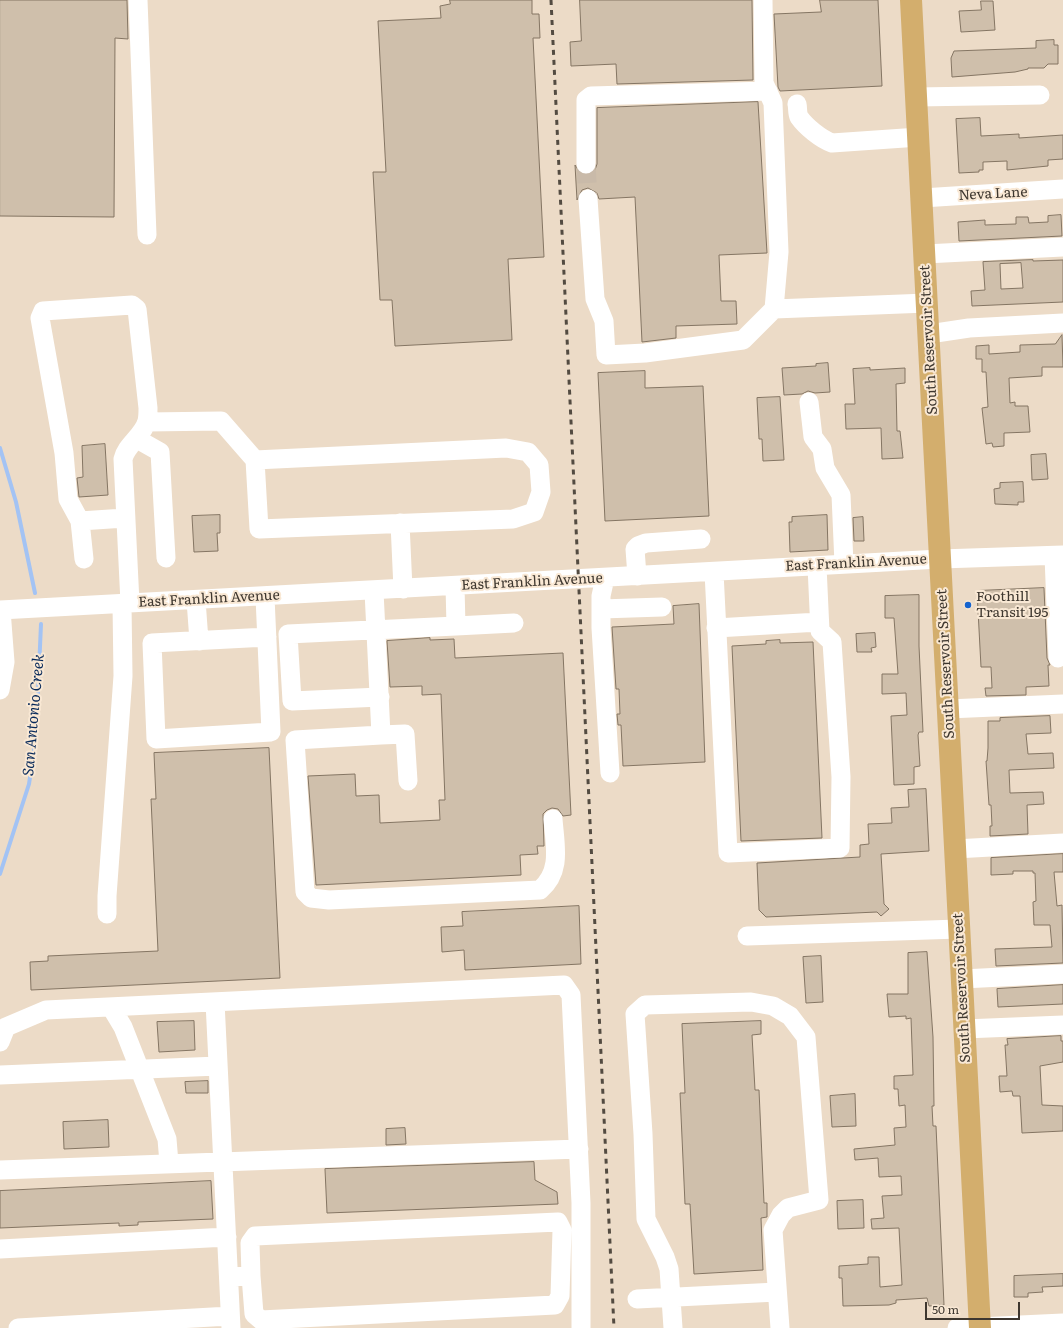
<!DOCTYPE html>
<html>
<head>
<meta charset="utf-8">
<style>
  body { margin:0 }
  #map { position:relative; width:1063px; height:1328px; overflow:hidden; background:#ecdbc7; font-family:Literata,serif }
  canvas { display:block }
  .scale { position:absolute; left:925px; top:1302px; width:95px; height:18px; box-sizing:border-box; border:2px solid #3e372f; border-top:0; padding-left:5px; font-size:12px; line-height:14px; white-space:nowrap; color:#3e372f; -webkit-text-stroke:3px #f9e8d4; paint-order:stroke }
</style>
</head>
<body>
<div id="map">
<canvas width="1063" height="1328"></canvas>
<div class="scale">50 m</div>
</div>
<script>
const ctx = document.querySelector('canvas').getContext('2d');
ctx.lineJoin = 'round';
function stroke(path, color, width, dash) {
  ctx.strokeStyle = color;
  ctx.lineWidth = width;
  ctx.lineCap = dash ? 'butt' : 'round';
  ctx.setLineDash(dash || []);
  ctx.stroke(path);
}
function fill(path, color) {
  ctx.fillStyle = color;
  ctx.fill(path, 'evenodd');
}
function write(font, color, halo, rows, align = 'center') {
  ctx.font = font + ' Literata,serif';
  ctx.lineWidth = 4;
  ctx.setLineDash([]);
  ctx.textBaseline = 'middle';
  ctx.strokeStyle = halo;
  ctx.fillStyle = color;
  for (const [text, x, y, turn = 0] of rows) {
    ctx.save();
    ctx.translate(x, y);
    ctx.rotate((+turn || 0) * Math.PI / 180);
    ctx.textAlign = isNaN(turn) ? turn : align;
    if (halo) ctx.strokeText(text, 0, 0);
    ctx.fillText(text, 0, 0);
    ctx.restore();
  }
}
stroke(new Path2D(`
  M0 448 16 502 35 593
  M0 874 29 784 36 737 41 624`), '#a3c3f4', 4);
const building = new Path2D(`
  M0 0H127L128 39 115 38 114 217 0 216Z
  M450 0H532V14H539L540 38H533L544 257 508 259 512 340 395 346 392 300H380L373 172H386L378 21 441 18 440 6 450 4Z
  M580 0H752L753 80 617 84 616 64 571 66 570 42 581 41Z
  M820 0H878L882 86 780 91 778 87 774 14 821 12Z
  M981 1H993L995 30 961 32 959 11 981 10Z
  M1054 40V45H1058V64H1048L1044 68H1028V69L1015 72 952 77 951 58 954 51 1036 48V41Z
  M758 102 767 253 719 255 721 301H736L737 324 676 326V338L642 342 635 197 599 199 597 193 588 188 582 190 577 200 575 165 580 173 586 175 595 170 597 164V108Z
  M980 118 981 136 1019 134V138L1063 135V159L1048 160V166L1007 170V161L983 162V170H979V172L959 173 956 119Z
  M1061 215 1062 236 959 241 958 222 985 220V225L1016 224V217H1028L1029 223 1048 222V216Z
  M1033 260V261L1063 260V302L972 306 971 291 985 290 983 262ZM1021 263 1023 288 1001 289 1000 264Z
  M1062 335 1063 367H1042V376L1009 378 1010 403 1015 402V406H1028L1030 432 1004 433V446L993 447 992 443 986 444 982 408 988 407 986 372H982V359H976V346L989 345V354L1020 352V345L1055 344Z
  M828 363 830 392 815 393 808 391 802 394 784 395 782 368 816 366V364Z
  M870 368V370L905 368V383L896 384 897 431H900L903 458 882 459 881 428 846 429 845 404H855L853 369Z
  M645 371V388L703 386 709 516 605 521 598 373Z
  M780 397 784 460 763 461 762 439H759L757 398Z
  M105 444 108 495 79 497 77 478 83 477 82 446Z
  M1046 454 1048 479 1032 480 1031 455Z
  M1023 482 1024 502H1018V505L995 504 994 489 1000 488V483Z
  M220 515V533H217L218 551 194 552 192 516Z
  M827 515 828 550 790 552 789 522H792V517Z
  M863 517 864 541H854L853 518Z
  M1044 588 1047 658 1050 665H1048L1049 686 1026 687V695L986 696 985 688H992L991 667H981L977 591Z
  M919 595V646L923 732H919L918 735 920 766 914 767V784L894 785 891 716 907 715 906 693 882 694V674H898L894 618H885V596Z
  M699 604 705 762 623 766 621 725H618L617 714H620L619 689H616L612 627 674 624 673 606Z
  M875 633 876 647 871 648 872 652H857L856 634Z
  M430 638V640L454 639 455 658 563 653 571 815 563 816 558 809 552 808 547 810 543 814 544 846H537L538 854 520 855 521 875 316 885 308 776 355 774 356 796 379 795 380 823 440 820 439 800H445L441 694 422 695V686L390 687 387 641Z
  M780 640V643L813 642 822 838 741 841 732 646 766 644V641Z
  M1050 716 1051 733 1026 734 1028 754 1053 753 1054 768 1009 770 1010 793 1043 792 1044 804 1027 805 1028 834 990 836V826H992L991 805H989L986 761H987L988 748V721H1000V718Z
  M269 748 280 978 31 990 30 962 48 961V956L158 951 151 799H156L154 753Z
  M926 789 929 851 881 854 884 904 889 909 881 916 877 912 766 917 759 910 757 863 860 857V845L869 844 868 824 892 823 891 808 909 807 908 790Z
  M1063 854V872H1054L1057 906 1062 905 1063 963 996 966 995 949 1052 947 1050 925H1034L1033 902 1036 901 1035 873H1033V871H1013V874L991 875V858Z
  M579 906 581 964 465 970 464 950 442 952 441 927 463 926 462 912Z
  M927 952 933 1037 934 1106H932L933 1126H936L944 1305 929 1306 927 1298 896 1300V1303L889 1305 843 1306 842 1278H839V1266L868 1264V1257H879L880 1287 902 1285 899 1228 872 1229 871 1219 884 1218 882 1196 902 1195 901 1176 879 1177 878 1158 855 1160 854 1149 895 1145 894 1128 906 1127 905 1105 899 1106 898 1089H894V1076L913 1075 911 1018 906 1019V1016L889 1017 887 994H908V953Z
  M821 956 823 1002 806 1003 803 957Z
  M1063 985V1004L998 1007 997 989Z
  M194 1021 195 1050 159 1052 157 1022Z
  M761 1021V1034L752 1035 755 1090H759L764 1203H767V1217L761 1218 763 1270 694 1274 690 1204H685L680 1093H685L682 1024Z
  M1061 1036V1041H1063V1062L1040 1066 1042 1105 1063 1106V1131L1022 1133 1020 1096H1013L1012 1091 1000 1092 999 1076H1007L1005 1045H1008L1007 1039Z
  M208 1081V1093H186L185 1082Z
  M855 1094 856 1126 832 1127 830 1096Z
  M108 1120 109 1147 64 1149 63 1122Z
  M405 1128 406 1144 386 1145V1129Z
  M534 1162 535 1180 557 1192 558 1204 327 1213 325 1169Z
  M211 1181 213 1219 138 1222V1225L119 1226V1223L0 1228V1191Z
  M863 1200 864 1228 838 1229 837 1201Z
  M1063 1274V1286L1042 1287 1043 1292 1028 1293V1297H1014V1276Z`);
fill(building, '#cfbfab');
stroke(building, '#847563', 1);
stroke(new Path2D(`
  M586 164 588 199`), '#c9baa9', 19, [19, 10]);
stroke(new Path2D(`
  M138 0 147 235
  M763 0 764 83 773 103 779 252 774 309
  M916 97 1040 95
  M797 104C798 108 797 113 799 117 806 127 821 139 832 143L919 137
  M586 164V100L591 96 768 91
  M922 198 1063 189
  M588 199 595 299 604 321 606 355 645 353 743 340 774 309 927 303
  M925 254 1063 247
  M929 334 969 328 1063 323
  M809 402 813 437 822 449 825 468 841 495 844 564
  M147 422 221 421 255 460 259 529 513 519 534 512 541 492 539 465 528 452 506 448 255 460
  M137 439 160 452 166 558
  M80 521 125 518
  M400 523 403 589
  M1054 556 1058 658
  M84 559 80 521 68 499 64 453 40 318 43 311 132 305 137 309 148 408C148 412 148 417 147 421 143 436 126 445 123 459L130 603
  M714 572 728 853 840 848 841 777 832 642 820 631 817 566
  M637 576 635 549 638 546 646 543 701 539
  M605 578 601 596V628L610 773
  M374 591 381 735 405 734 408 781
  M265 597 271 732 156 739 152 643 267 637
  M196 600 199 641
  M601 609 662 607
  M0 610 940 559 1063 555
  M456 626 514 623
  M716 628 819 622
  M0 690 5 662 1 610
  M380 697 292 701 288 634 456 626 455 586
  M948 709 1063 704
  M381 735 295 740 305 892 311 898 329 900 540 890C562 871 555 846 553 819
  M955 849 1063 843
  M107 914V896L123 676 122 604
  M747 936 959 929
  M962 979 1063 974
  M215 1002 231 1328
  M111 1007 123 1027 167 1139 169 1163
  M964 1029 1063 1025
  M0 1042 6 1027 46 1010 564 985 571 995 581 1203V1328
  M0 1075 218 1066
  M0 1170 579 1149
  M0 1249 227 1237
  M229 1277 251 1276 254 1314 261 1320 555 1305 560 1296 562 1230 558 1222 255 1236 250 1243 251 1276
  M637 1299 777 1292
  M18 1328 230 1316
  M673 1328 669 1269 665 1257 646 1219 643 1134 635 1014 645 1005 751 1002 773 1006 790 1016 806 1037 819 1200 788 1208 781 1215 773 1230 780 1328
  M957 1328 1063 1323`), '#fff', 19);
stroke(new Path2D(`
  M911 0 980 1328`), '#d3ae6d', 22);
stroke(new Path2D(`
  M551 0 614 1328`), '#534b41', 3, [5, 5]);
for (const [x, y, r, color] of [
  [968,605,4,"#1664ce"]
]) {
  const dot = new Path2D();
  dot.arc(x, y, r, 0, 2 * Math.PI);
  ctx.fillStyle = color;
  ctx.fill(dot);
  stroke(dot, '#f9e8d4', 1.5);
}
write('14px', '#3e372f', '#f9e8d4', [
  ["Neva Lane",993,194,-3],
  ["South Reservoir Street",929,340,-93],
  ["East Franklin Avenue",856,563,-3],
  ["East Franklin Avenue",532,582,-3],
  ["East Franklin Avenue",209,599,-3],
  ["South Reservoir Street",946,664,-93],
  ["South Reservoir Street",962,988,-93]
]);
write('14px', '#3e372f', '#f9e8d4', [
  ["Foothill",976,597],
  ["Transit 195",976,613]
], 'left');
write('italic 15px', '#07295a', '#f9e8d4', [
  ["San Antonio Creek",34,715,-85]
]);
</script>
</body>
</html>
